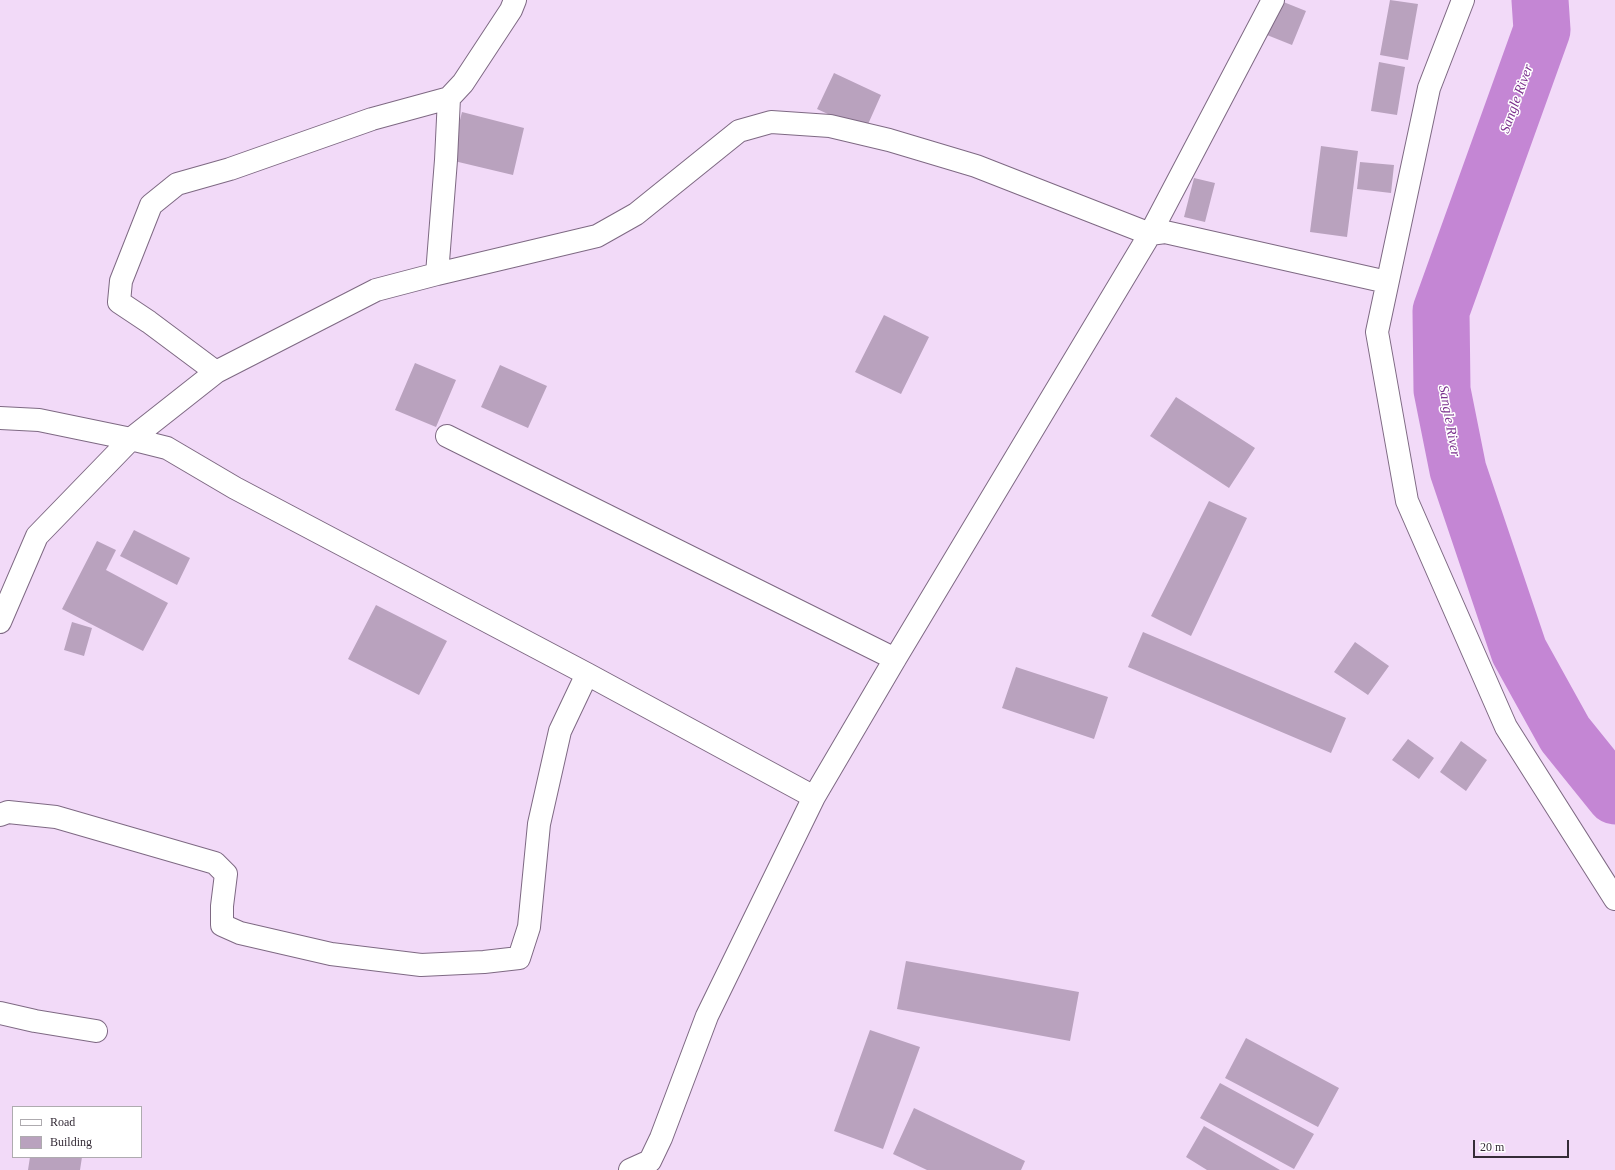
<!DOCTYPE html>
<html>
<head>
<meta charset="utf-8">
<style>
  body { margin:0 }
  #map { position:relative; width:1615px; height:1170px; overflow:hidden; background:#f2daf8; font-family:"Times New Roman",serif }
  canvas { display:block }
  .legend { position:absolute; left:12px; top:1106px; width:130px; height:52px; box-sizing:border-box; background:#fff; border:1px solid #aeabaf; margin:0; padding:5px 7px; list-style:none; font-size:12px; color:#352c37 }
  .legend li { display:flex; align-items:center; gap:8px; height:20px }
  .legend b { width:20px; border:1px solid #aeabaf }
  .scale { position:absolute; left:1473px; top:1140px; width:96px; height:18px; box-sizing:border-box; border:2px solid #352c37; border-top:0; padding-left:5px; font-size:12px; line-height:14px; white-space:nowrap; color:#352c37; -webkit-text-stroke:3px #fff; paint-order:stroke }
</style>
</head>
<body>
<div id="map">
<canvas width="1615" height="1170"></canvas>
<ul class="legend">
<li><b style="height:5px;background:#fff"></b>Road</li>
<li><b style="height:11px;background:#b9a2be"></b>Building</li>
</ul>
<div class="scale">20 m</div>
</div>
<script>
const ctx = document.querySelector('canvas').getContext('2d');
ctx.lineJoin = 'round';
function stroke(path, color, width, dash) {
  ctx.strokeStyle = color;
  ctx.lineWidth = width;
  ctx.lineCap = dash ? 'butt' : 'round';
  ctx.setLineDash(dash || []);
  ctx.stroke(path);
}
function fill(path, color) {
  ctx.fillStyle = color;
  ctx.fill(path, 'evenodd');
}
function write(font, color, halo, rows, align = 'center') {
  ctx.font = font + ' "Times New Roman",serif';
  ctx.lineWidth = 3;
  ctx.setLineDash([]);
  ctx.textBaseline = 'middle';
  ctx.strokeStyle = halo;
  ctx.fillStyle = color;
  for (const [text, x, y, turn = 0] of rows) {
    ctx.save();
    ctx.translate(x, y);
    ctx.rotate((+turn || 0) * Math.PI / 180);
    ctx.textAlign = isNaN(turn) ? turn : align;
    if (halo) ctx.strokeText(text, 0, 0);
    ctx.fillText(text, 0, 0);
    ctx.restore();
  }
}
stroke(new Path2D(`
  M1540 0 1542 30 1441 311 1442 390 1458 470 1519 651 1565 734 1615 796`), '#c486d4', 57);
fill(new Path2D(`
  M1390 0 1418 4 1408 60 1380 55Z
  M1281 1 1306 11 1292 45 1267 35Z
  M1379 62 1405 67 1397 115 1371 111Z
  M834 73 881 95 865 131 817 109Z
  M462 112 524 128 513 175 450 160Z
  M1321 146 1358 151 1347 237 1310 232Z
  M1360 162 1394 165 1391 193 1357 189Z
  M1194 178 1215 183 1205 222 1184 217Z
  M884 315 929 337 901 394 855 372Z
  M415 363 456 380 436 427 395 410Z
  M500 365 547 386 528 428 481 407Z
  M1176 397 1255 448 1229 488 1150 436Z
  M1209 501 1247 518 1191 636 1151 616Z
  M134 530 190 558 177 585 120 556Z
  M97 541 116 550 106 570 168 603 143 651 62 609Z
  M376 605 447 641 419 695 348 659Z
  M72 622 92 628 84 656 64 650Z
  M1143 632 1346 718 1331 753 1128 667Z
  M1355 642 1389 666 1368 695 1334 672Z
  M1016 667 1108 697 1094 739 1002 708Z
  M1408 739 1434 758 1419 779 1392 760Z
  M1461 741 1487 760 1466 791 1440 772Z
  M906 961 1079 992 1070 1041 897 1009Z
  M870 1030 920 1047 883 1149 834 1131Z
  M1246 1038 1339 1088 1318 1127 1225 1078Z
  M1220 1083 1314 1134 1294 1169 1200 1118Z
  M914 1108 1025 1161 1021 1170H927L893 1154Z
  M1204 1126 1280 1170H1207L1186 1157Z
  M30 1157H82L80 1170H28Z`), '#b9a2be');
const minor = new Path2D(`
  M1463 0 1429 88 1377 332 1407 501 1506 727 1615 899
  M437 274 446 160 449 98 463 83 511 10 515 0
  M216 372 149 322 119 302 121 281 151 205 177 184 230 169 372 119 449 98
  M0 418 39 420 131 439 167 448 235 488 587 674 814 797
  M447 436 895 659
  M0 622 37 536 131 439 216 372 376 290 437 274 597 236 636 214 739 131 771 122 830 126 889 140 976 166 1150 234 1165 232 1387 282
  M0 815 8 812 56 817 215 863 226 874 222 906V925L240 933 331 954 421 965 484 962 519 958 529 927 539 824 560 731 587 674
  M0 1013 35 1021 96 1031
  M630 1170 650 1161 661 1138 707 1016 814 797 895 659 1150 234 1273 0`);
stroke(minor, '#7e6983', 24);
stroke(minor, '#fff', 22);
write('italic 14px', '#7a2f8c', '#fff', [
  ["Sangle River",1517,99,-70],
  ["Sangle River",1449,421,80]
]);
</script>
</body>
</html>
